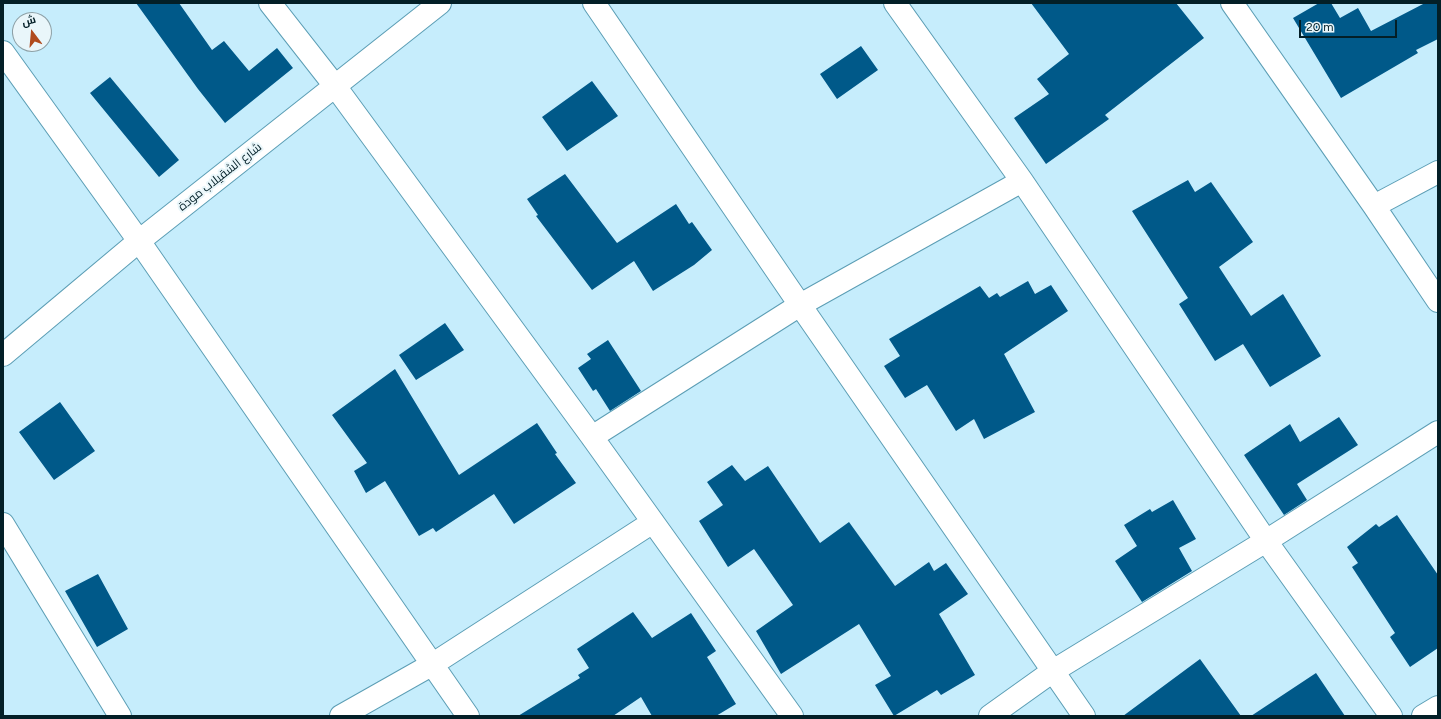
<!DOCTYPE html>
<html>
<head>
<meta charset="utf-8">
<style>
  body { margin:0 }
  #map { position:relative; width:1441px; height:719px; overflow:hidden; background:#c6edfc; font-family:Figtree,Cairo,sans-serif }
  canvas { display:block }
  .frame { position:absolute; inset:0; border:4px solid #031f27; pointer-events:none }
  .north { position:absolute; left:12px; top:12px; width:40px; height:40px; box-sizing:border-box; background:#e9f6fa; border:1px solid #8da0a6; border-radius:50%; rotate:344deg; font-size:11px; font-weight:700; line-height:16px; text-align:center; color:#031f27 }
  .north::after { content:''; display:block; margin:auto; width:14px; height:18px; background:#b04b1e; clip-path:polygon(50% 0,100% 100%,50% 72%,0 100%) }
  .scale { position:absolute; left:1299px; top:20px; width:98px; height:18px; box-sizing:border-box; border:2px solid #031f27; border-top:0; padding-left:5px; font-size:12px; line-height:14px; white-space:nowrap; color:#031f27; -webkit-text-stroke:3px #e9f6fa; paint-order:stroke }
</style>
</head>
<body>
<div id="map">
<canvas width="1441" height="719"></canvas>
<div class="frame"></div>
<div class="north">ش</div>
<div class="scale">20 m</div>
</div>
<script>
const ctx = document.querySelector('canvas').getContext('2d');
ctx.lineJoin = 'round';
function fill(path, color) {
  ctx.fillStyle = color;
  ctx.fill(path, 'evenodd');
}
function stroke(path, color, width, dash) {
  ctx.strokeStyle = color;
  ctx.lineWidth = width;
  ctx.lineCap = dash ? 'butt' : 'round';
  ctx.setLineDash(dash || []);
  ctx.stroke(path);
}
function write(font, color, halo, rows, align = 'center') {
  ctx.font = font + ' Figtree,Cairo,sans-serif';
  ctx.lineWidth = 4;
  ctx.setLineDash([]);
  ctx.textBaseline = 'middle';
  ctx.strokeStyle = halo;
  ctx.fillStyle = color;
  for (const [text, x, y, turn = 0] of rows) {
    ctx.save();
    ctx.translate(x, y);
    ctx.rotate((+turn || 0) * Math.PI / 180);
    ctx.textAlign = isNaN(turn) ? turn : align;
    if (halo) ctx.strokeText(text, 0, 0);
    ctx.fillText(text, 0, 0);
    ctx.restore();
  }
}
fill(new Path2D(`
  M136 3H179L212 50 224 41 249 71 277 48 293 68 225 123 198 89Z
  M1031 3H1176L1204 38 1105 115 1109 119 1046 164 1014 118 1049 94 1037 79 1069 54Z
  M1319 3H1331L1340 18 1358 8 1371 31 1425 3H1438V39L1416 50 1418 53 1341 98 1293 18Z
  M861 46 878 70 837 99 820 74Z
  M110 77 179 160 159 177 90 93Z
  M592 81 618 116 567 151 542 117Z
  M565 174 617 243 676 204 689 224 692 222 712 250 694 265 653 291 634 261 592 290 536 216 538 215 527 199Z
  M1188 180 1195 192 1211 182 1253 242 1219 267 1251 316 1283 294 1321 356 1270 387 1243 344 1215 361 1179 304 1188 298 1132 211Z
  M1028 281 1035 294 1051 285 1068 311 1004 354 1035 412 984 439 974 419 956 431 927 385 905 398 884 366 900 356 889 339 980 286 989 298 997 293 1000 297Z
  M445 323 464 350 416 380 399 355Z
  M608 340 641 391 610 411 596 389 593 391 578 368 591 359 587 354Z
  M395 369 459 475 537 423 557 453 555 454 576 483 514 524 494 494 436 532 433 528 419 536 385 481 366 493 354 471 367 463 332 415Z
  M60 402 95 451 54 480 19 432Z
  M1339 417 1358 445 1297 484 1307 500 1284 515 1244 455 1290 424 1300 442Z
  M732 465 745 481 768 466 820 543 849 522 895 586 929 562 934 571 946 563 968 594 939 614 975 675 941 695 937 690 894 716 875 685 891 676 859 624 781 674 756 631 793 605 754 549 728 567 699 521 723 505 707 482Z
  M1173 500 1196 539 1179 548 1192 571 1142 602 1115 561 1137 546 1124 525 1150 509 1152 512Z
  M1397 515 1438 575V648L1410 667 1390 637 1395 633 1352 567 1358 563 1347 547 1376 524 1379 527Z
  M98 574 128 629 97 647 65 591Z
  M633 612 652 638 691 613 716 651 707 657 736 704 716 716H652L641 697 613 716H518L580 678 578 675 589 668 577 649Z
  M1200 659 1241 716H1123Z
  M1316 673 1345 716H1251Z`), '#005989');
const minor = new Path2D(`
  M270 3 335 86 592 437 792 716
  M594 3 800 305 1084 716
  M895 3 1022 181 1266 541 1391 716
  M1232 3 1374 206 1438 301
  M3 52 139 241 468 716
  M1374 206 1438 172
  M3 355 139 241 440 3
  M592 437 800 305 1022 181
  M3 524 120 716
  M341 716 433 664 653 522
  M990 716 1053 671 1266 541 1438 432
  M1423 716 1438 707`);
stroke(minor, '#5c9eb5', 24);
stroke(minor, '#fff', 22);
write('12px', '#031f27', '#e9f6fa', [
  ["شارع الشقيلاب مودة",220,177,-38]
]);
</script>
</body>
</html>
